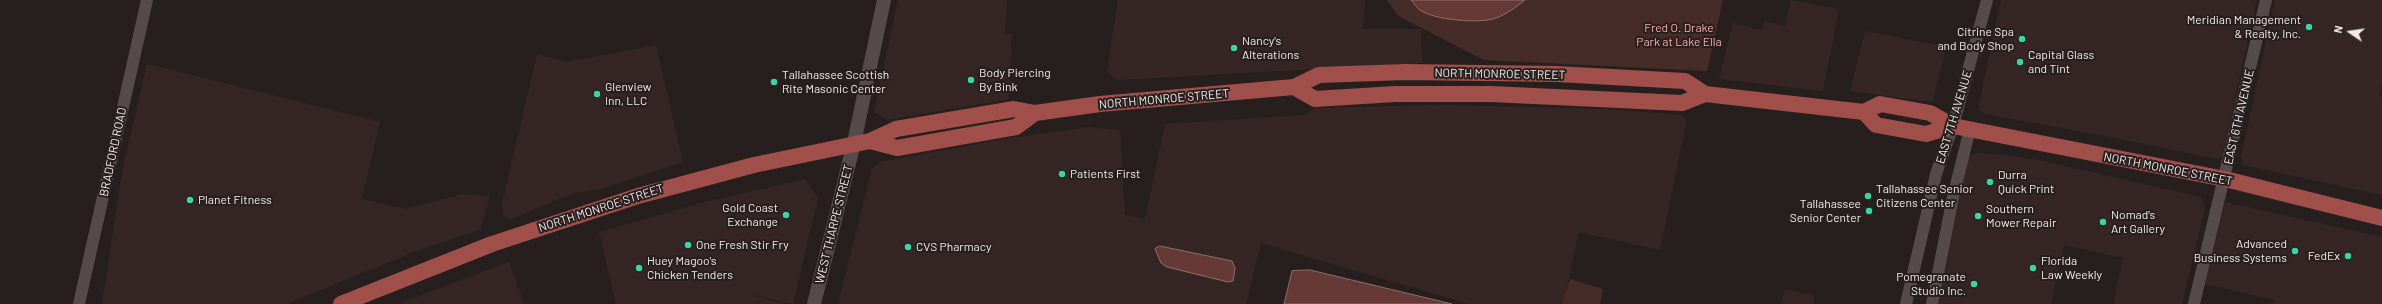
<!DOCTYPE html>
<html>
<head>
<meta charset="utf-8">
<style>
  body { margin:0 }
  #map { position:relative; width:2382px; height:304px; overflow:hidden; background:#271f1e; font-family:Barlow,sans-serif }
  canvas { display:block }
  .north { position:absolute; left:2330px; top:12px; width:40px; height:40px; -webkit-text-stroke:3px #271f1e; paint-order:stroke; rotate:283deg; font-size:11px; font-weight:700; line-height:16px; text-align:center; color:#f1ebea }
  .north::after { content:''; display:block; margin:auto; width:14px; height:18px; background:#f1ebea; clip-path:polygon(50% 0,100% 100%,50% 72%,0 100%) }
</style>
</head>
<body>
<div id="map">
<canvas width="2382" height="304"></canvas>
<div class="north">N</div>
</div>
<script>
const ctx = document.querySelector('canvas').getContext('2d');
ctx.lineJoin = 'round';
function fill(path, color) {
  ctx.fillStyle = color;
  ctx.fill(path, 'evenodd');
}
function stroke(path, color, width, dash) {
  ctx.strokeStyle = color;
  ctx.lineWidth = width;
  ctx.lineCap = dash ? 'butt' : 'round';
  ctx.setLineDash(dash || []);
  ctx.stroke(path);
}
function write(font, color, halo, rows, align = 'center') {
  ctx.font = font + ' Barlow,sans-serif';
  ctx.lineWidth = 4;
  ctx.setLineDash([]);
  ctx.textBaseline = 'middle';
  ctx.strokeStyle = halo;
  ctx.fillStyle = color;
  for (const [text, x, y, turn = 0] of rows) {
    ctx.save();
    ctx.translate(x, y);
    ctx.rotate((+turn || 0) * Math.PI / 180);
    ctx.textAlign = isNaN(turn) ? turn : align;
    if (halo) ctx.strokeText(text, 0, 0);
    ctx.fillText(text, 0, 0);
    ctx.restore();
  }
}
fill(new Path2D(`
  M898 0H1007L1005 34H1012L1009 99 887 120 874 112Z
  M1118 0H1365L1363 29H1421L1422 63 1117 80 1107 71Z
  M1791 0 1839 9 1823 91 1719 79 1733 23 1762 30 1764 21 1785 26Z
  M2001 0H2257L2222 157 2216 159 2125 140 1985 114 1978 109Z
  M2275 0H2382V82L2379 96 2382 97V195L2243 165 2241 156Z
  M1865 31 1946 47 1933 102 1850 91Z
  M656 45 683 162 601 189 574 193 511 219 504 217 502 204 537 54 567 62Z
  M147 64 380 122 362 199 405 209 462 194 490 196 480 230 416 251 287 304H102L123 167Z
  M1441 105 1607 109 1682 115 1686 120V124L1660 250 1579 232 1563 304H1469L1261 243 1246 304H838L872 169 880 162 1004 139 1088 127 1120 130 1125 215 1145 219 1165 124 1306 115 1315 108Z
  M1974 153 2007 155 2043 161 2201 197 2205 208 2182 304H2113L2123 258 2064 245 2051 304H1939L1954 221 1968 159Z
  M805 179 818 198 793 304 745 293 786 304H616L599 232 701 203Z
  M2225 202 2382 237V304H2273L2274 300 2205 284Z
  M509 262 524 304H398L490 269Z
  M1785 289 1815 296 1813 304H1781Z`), '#352625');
fill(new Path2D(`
  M1387 0H1723L1707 71 1484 60 1398 16Z
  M1570 279 1603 289 1600 304H1562Z`), '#452c29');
const water = new Path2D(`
  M1411 0H1525C1516 7 1507 14 1496 18 1479 24 1434 20 1420 10 1416 7 1414 3 1411 0Z
  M1160 246 1232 261 1235 268 1233 281 1228 282 1167 267 1161 263 1155 249Z
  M1310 270 1452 304H1284L1292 271Z`);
fill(water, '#653a36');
stroke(water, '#8f6f6c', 1);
stroke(new Path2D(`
  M79 304 147 0
  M1906 304 1936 174 1953 126 1987 0
  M1932 304 1953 197 1970 129
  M2194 304 2266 0`), '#554b4a', 12);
stroke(new Path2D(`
  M814 304 854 143 884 0`), '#554b4a', 14);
stroke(new Path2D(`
  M1294 87 1315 99 1395 94H1491L1682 103 1705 94 1864 112 1880 104 1930 113 1953 126 2225 179 2382 218
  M1864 112 1876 125 1926 134 1953 126
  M870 141 897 148 1016 127 1035 113
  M341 304 492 244 638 196 754 165 870 141 896 129 1014 109 1035 113 1100 104 1294 87 1319 75 1405 72 1557 74 1685 81 1705 94`), '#a04f4b', 16);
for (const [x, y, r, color] of [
  [2309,27,4,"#3bd4a4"],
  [2022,39,4,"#3bd4a4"],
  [1234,48,4,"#3bd4a4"],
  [2020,62,4,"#3bd4a4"],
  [971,80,4,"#3bd4a4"],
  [774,82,4,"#3bd4a4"],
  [597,94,4,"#3bd4a4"],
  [1062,174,4,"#3bd4a4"],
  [1990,182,4,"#3bd4a4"],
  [1868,196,4,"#3bd4a4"],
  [190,200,4,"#3bd4a4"],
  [1869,211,4,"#3bd4a4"],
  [786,215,4,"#3bd4a4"],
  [1978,216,4,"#3bd4a4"],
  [2103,222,4,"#3bd4a4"],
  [688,245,4,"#3bd4a4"],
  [908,247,4,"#3bd4a4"],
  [2295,251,4,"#3bd4a4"],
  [2348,256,4,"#3bd4a4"],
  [639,268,4,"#3bd4a4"],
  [2033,268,4,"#3bd4a4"],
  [1974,284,4,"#3bd4a4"]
]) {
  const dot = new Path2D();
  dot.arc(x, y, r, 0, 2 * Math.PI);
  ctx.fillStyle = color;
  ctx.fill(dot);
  stroke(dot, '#271f1e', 1.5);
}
write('12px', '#f1ebea', '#271f1e', [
  ["Meridian Management",2301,20,"right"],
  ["& Realty, Inc.",2301,34,"right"],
  ["Citrine Spa",2014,32,"right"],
  ["and Body Shop",2014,46,"right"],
  ["Nancy's",1242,41],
  ["Alterations",1242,55],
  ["Capital Glass",2028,55],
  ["and Tint",2028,69],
  ["Body Piercing",979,73],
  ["By Bink",979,87],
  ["Tallahassee Scottish",782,75],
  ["Rite Masonic Center",782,89],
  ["Glenview",605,87],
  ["Inn, LLC",605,101],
  ["Patients First",1070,174],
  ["Durra",1998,175],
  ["Quick Print",1998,189],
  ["Tallahassee Senior",1876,189],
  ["Citizens Center",1876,203],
  ["Planet Fitness",198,200],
  ["Tallahassee",1861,204,"right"],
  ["Senior Center",1861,218,"right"],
  ["Gold Coast",778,208,"right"],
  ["Exchange",778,222,"right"],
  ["Southern",1986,209],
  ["Mower Repair",1986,223],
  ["Nomad's",2111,215],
  ["Art Gallery",2111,229],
  ["Advanced",2287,244,"right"],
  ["Business Systems",2287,258,"right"],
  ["One Fresh Stir Fry",696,245],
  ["CVS Pharmacy",916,247],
  ["FedEx",2340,256,"right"],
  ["Huey Magoo's",647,261],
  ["Chicken Tenders",647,275],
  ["Florida",2041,261],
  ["Law Weekly",2041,275],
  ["Pomegranate",1966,277,"right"],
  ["Studio Inc.",1966,291,"right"]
], 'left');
write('12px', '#f9aca5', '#271f1e', [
  ["Fred O. Drake",1679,28],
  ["Park at Lake Ella",1679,42]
]);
write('12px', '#f1ebea', '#271f1e', [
  ["NORTH MONROE STREET",1500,74,1],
  ["NORTH MONROE STREET",1164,99,-5],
  ["EAST 7TH AVENUE",1954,117,-73],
  ["EAST 6TH AVENUE",2239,117,-77],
  ["BRADFORD ROAD",113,152,-78],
  ["NORTH MONROE STREET",2168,169,11],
  ["NORTH MONROE STREET",601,208,-18],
  ["WEST THARPE STREET",834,224,-76]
]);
</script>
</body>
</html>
